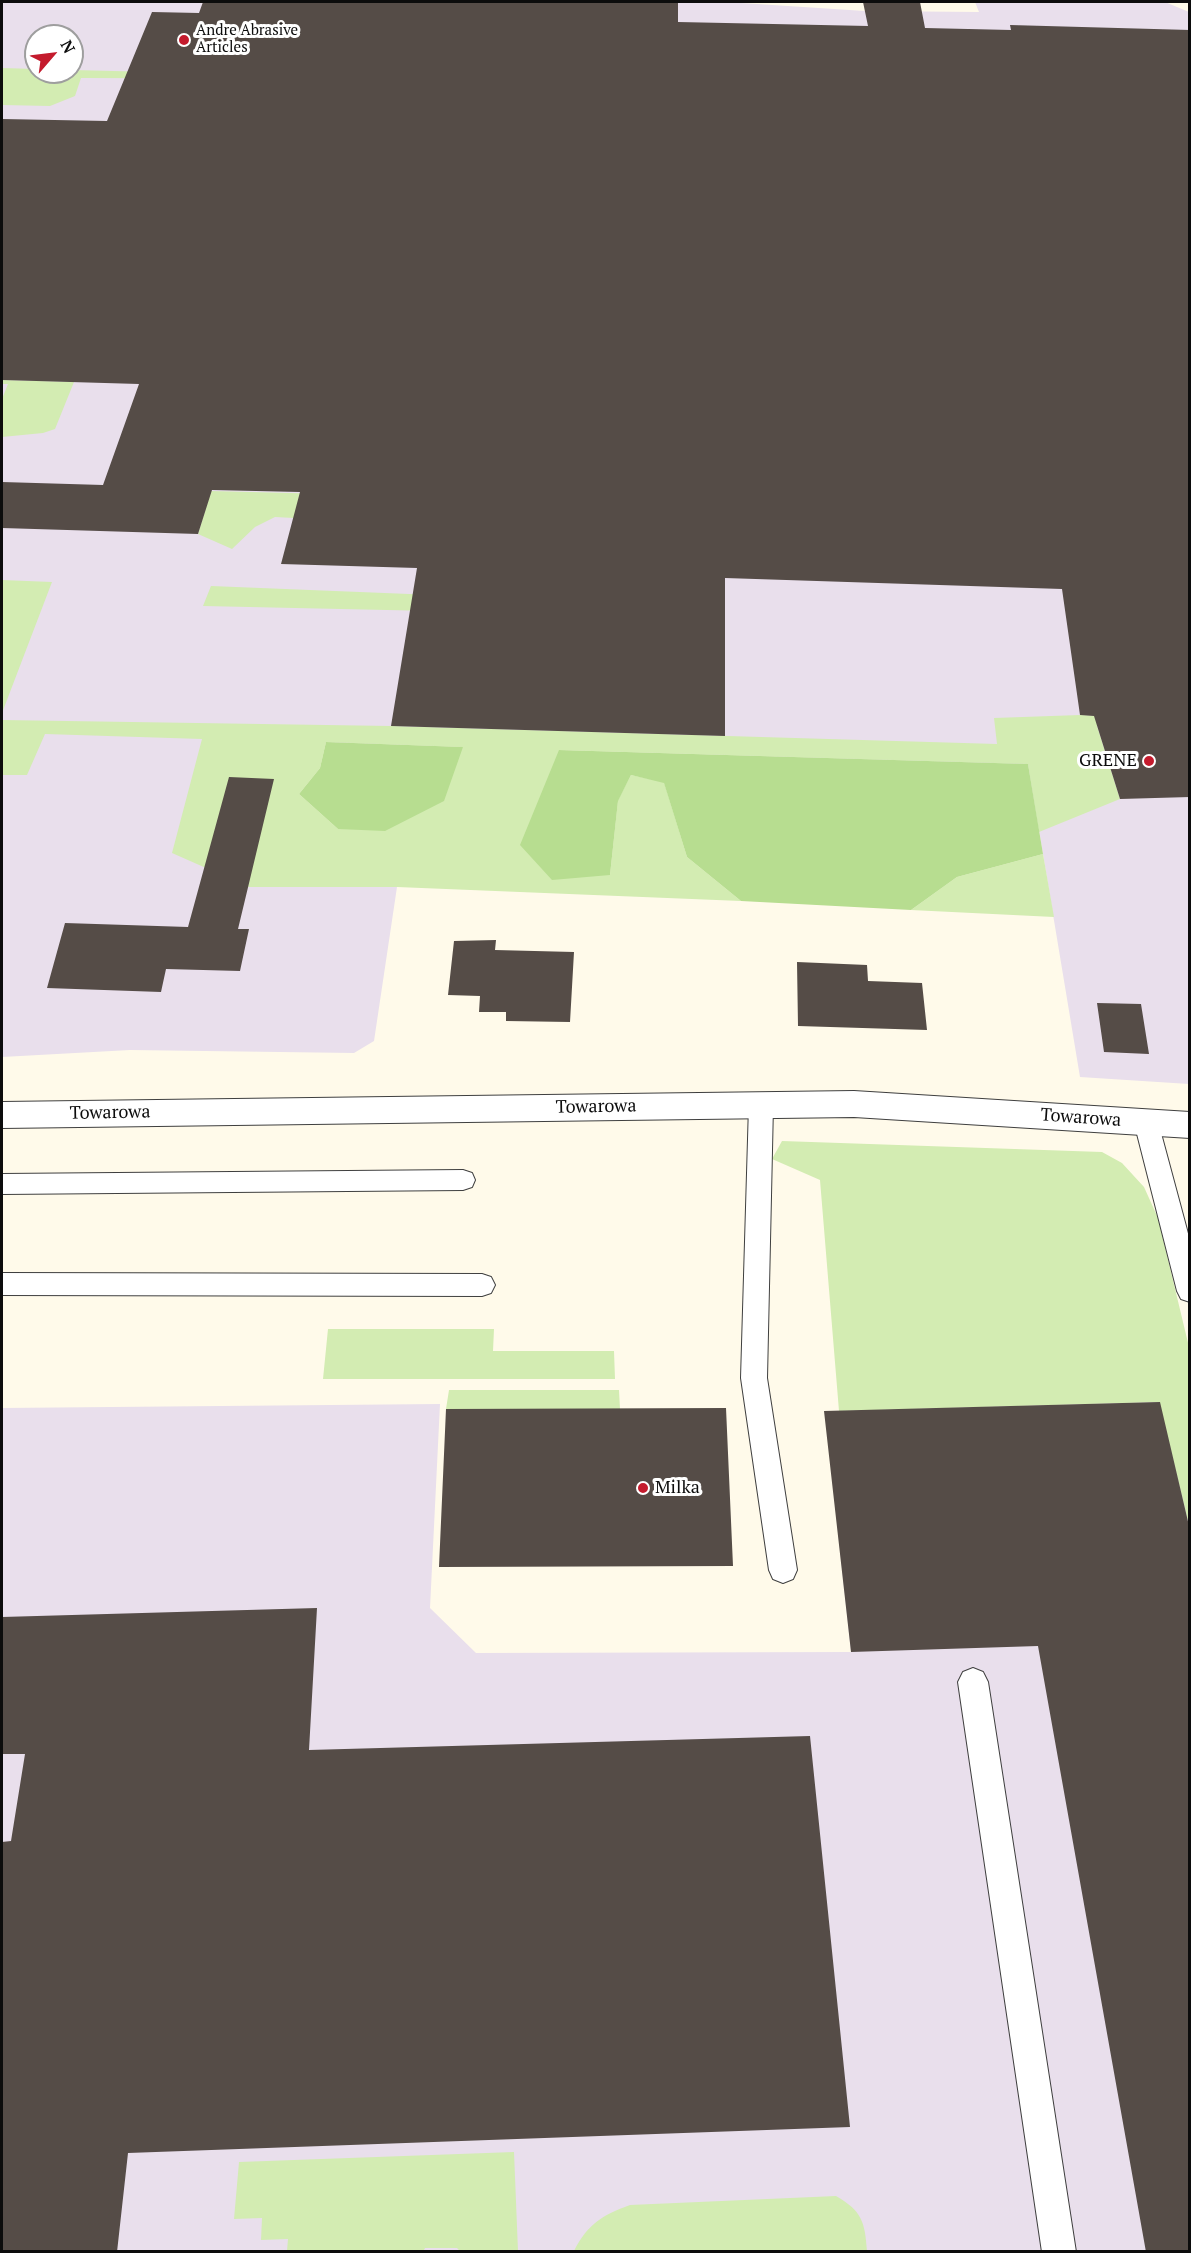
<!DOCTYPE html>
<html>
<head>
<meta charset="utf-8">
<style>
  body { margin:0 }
  #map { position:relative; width:1191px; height:2253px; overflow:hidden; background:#fffaea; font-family:"PT Serif",serif }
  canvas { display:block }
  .frame { position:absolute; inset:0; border:3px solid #0c0c0c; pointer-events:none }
  .north { position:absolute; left:24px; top:24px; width:60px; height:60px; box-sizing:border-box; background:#fff; border:2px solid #9e9e9e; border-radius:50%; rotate:62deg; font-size:16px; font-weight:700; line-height:24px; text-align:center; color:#0c0c0c }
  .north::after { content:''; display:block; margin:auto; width:21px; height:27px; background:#c41b2d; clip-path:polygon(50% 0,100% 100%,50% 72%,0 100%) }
</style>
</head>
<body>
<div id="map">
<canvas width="1191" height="2253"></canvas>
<div class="frame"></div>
<div class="north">N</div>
</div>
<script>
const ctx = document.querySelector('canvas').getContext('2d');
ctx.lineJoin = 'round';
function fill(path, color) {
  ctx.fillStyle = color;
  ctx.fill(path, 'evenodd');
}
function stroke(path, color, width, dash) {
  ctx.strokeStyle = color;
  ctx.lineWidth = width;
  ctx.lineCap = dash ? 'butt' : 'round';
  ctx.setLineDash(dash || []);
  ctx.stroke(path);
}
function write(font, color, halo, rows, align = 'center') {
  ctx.font = font + ' "PT Serif",serif';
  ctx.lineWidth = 6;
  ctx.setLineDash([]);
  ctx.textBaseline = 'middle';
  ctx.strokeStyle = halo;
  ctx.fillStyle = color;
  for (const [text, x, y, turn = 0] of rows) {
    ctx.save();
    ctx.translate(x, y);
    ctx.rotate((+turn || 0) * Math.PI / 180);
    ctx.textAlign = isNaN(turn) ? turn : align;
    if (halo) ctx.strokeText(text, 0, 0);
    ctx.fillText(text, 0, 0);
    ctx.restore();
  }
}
fill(new Path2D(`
  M2 2H726L865 11 979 12 975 2H1165L1189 12V1084L1080 1077 1028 764 326 742 249 887H397L374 1041 354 1053 130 1050 2 1057V775H27L2 733ZM36 36H72V72H36Z
  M1189 1401V2251H2V1408L440 1404 430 1608 476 1653 851 1652 825 1412Z`), '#e9dfec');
fill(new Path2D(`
  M2 68 36 69V72L72 70 445 79 81 78 75 96 50 106 2 105Z
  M2 380 74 382 55 429 43 433 2 437V399L8 384H2Z
  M211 491 411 496 331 520 275 517 255 527 232 549 198 534Z
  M2 580 52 582 2 713Z
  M211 586 434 595 433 611 203 606Z
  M1080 715 1190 719 1097 726 1120 799 1039 832 1028 764 559 750 610 875 618 800 631 775 664 782 687 857 741 901 397 887H249L172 853 202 739 45 734 27 775H2V720L391 726 997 744 994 718ZM326 742 462 747H463L338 829 299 794 320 768Z
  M1043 854 1054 917 911 910 957 877Z
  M782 1141 1102 1152 1122 1163 1144 1187 1158 1218 1189 1347V1525L1159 1402 839 1411 820 1180 772 1159Z
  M328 1329H494L493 1351H614L615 1379H323Z
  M449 1390H619L620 1409H446Z
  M514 2152 518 2251H460L457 2248H425L423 2252 287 2251 288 2239 261 2240 262 2218 234 2219 239 2162Z
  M836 2196C862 2211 865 2222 867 2251H574C587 2225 602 2215 630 2205Z`), '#d3ecb2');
fill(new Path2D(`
  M326 742 463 747 444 801 385 831 338 829 299 794 320 768Z
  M559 750 1028 764 1043 854 957 877 911 910 741 901 687 857 664 783 631 775 618 801 610 875 552 880 520 845Z`), '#b7dd90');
fill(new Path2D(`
  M203 2H678V22L868 26 863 2H920L925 28 1011 30 1010 25 1190 30V797L1120 799 1094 716 1080 715 1062 589 725 578V736L391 726 417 568 281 564 300 492 212 490 198 534 2 528V482L103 485 139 384 2 380V119L107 121 152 12 199 13Z
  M229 777 274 779 238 929H249L240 971 166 969 161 992 47 988 65 923 188 927Z
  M496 940 495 950 574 952 570 1022 506 1021V1012H479L480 996 448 995 454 941Z
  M797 962 867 965 868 981 922 983 927 1030 798 1026Z
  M1097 1003 1141 1004 1149 1054 1104 1052Z
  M1160 1402 1190 1530V2252H1146L1038 1646 851 1652 824 1411Z
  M726 1408 733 1566 439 1567 446 1409Z
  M317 1608 309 1750 810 1736 850 2127 128 2153 117 2252H2V1842L11 1841 25 1754H2V1617Z`), '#554c47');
const service = new Path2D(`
  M761 1096 769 1098 773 1105 767 1378 797 1570 793 1579 783 1583 773 1579 769 1570 741 1378 749 1105 753 1098Z
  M1146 1112 1154 1115 1158 1122 1190 1241V1302L1181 1299 1177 1291 1134 1122 1138 1115Z
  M463 1170 472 1173 475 1180 472 1187 463 1190 2 1194V1174Z
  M2 1273 482 1274 491 1277 495 1285 491 1293 482 1296 2 1295Z
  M973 1668 983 1672 988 1682 1076 2252H1042L958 1682 963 1672Z`);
const tertiary = new Path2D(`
  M854 1091 1190 1112V1138L854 1117 2 1128V1102Z`);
stroke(service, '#3f3f3f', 2);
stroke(tertiary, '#3f3f3f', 2);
fill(service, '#fff');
fill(tertiary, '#fff');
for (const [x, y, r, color] of [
  [184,40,6,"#c41b2d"],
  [1149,761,6,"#c41b2d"],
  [643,1488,6,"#c41b2d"]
]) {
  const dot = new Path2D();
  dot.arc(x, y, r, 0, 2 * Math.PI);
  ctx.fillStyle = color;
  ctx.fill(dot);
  stroke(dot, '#fff', 2);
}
write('15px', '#0c0c0c', '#fff', [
  ["Andre Abrasive",196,31],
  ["Articles",196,48]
], 'left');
write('18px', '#0c0c0c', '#fff', [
  ["GRENE",1137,761],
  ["Milka",655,1488,"left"]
], 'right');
write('18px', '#0c0c0c', '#fff', [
  ["Towarowa",596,1107,-1],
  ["Towarowa",110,1113,-1],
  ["Towarowa",1081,1118,4]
]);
</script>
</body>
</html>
